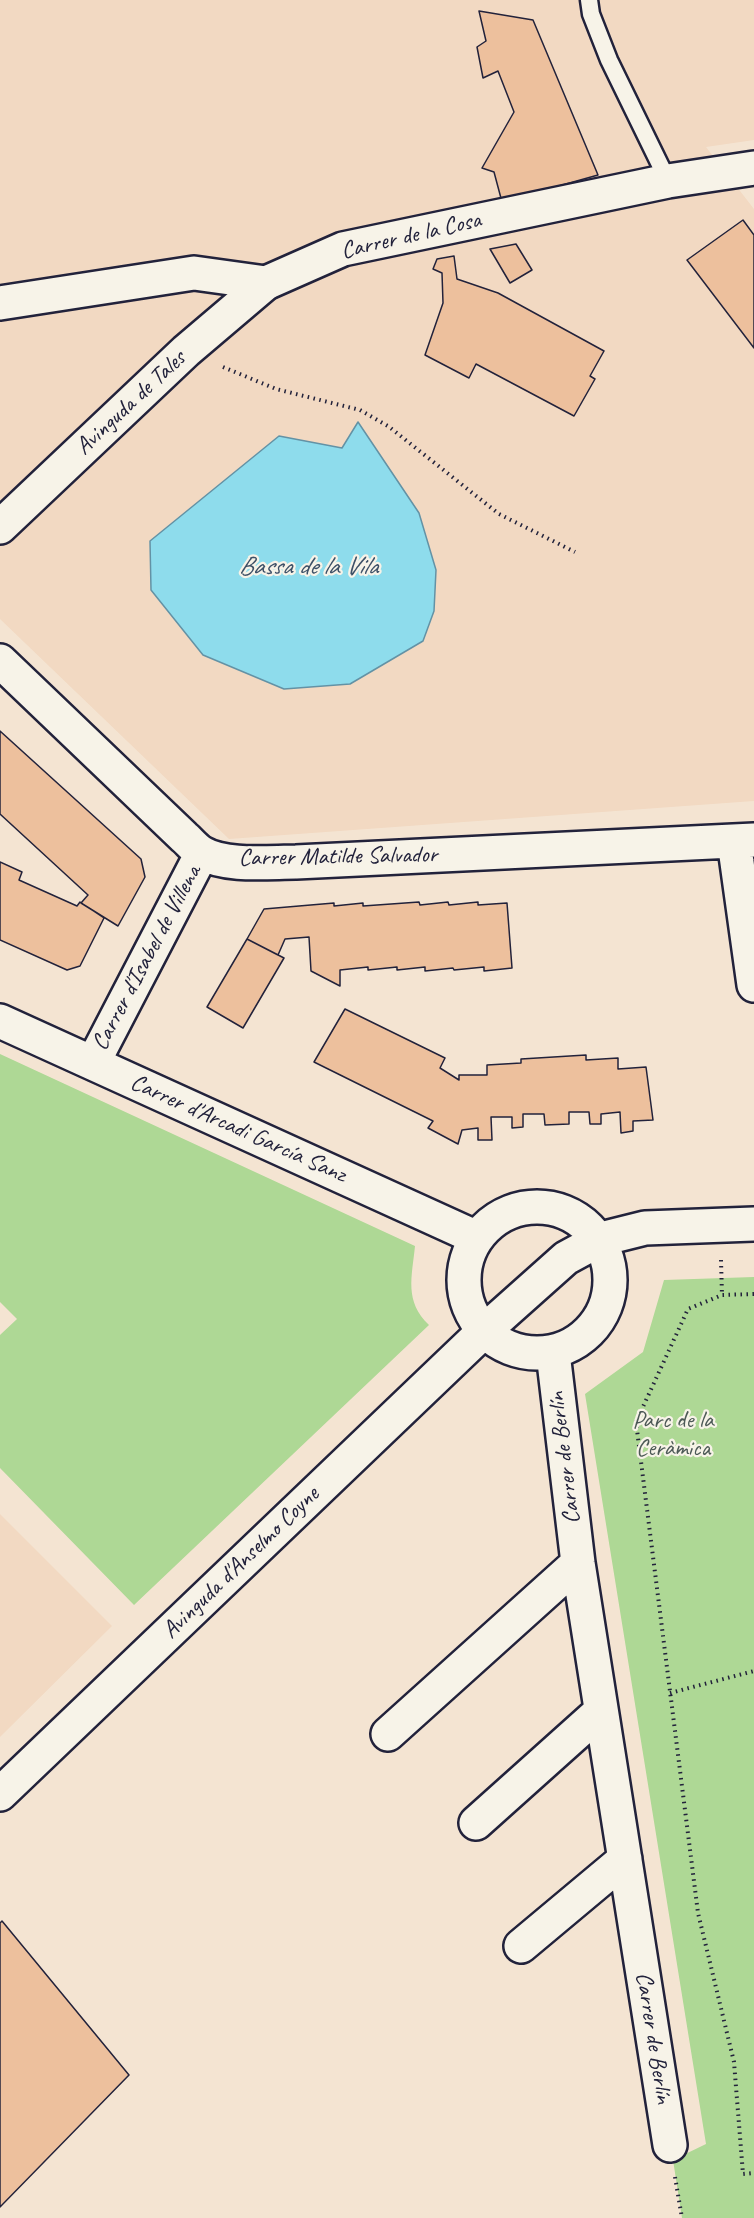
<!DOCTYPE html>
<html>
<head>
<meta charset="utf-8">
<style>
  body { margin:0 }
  canvas { display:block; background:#f4e4d2 }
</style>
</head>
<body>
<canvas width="754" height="2218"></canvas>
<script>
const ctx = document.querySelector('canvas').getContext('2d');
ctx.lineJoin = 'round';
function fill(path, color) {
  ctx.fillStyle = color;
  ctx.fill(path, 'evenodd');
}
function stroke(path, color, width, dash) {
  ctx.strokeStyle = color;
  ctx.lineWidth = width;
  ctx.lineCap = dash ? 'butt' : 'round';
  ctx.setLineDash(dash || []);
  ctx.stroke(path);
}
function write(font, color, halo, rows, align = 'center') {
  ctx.font = font + ' Caveat,sans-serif';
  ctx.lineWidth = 4.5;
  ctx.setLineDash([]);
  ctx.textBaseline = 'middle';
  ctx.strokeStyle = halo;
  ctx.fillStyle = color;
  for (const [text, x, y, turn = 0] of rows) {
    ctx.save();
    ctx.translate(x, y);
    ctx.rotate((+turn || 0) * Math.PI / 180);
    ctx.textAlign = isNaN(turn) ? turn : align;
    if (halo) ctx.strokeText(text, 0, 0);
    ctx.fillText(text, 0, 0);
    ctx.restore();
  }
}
fill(new Path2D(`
  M0 0H754V140L706 147 754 209V801L229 839 0 619Z
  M0 1514 112 1626 0 1737Z`), '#f2d9c2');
fill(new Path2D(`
  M0 1054 415 1246C412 1277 404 1301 429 1325L134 1605 0 1468V1335L17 1319 0 1302Z
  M754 1277V2218H682L673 2160 706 2144 585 1394 643 1352 664 1280Z`), '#aed895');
const water = new Path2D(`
  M358 422 419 513 436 570 434 611 423 641 350 684 284 689 203 655 151 590 150 541 279 436 342 448Z`);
fill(water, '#8edcec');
stroke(water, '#6392a5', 1.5);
const building = new Path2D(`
  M479 11 533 20 598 175 502 202 494 172 482 168 514 112 498 71 483 78 477 47 486 41Z
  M743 220 754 235V348L687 260Z
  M516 244 532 270 510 283 490 249Z
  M454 256 457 279 498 293 604 351 590 376 595 379 574 416 476 364 469 378 425 355 443 303 442 273 433 269 437 259Z
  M0 731 141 859 145 877 118 926 81 903 88 895 0 814Z
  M0 862 22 872 19 880 77 906 80 902 104 918 80 966 67 970 0 940Z
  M419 902 420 905 448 902 449 905 478 902V905L507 903 512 968 484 971V967L454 970 453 968 425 971V967L397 970V967L368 970V967L340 970V986L311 971 309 937 285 939 278 955 247 939 264 909 334 903V906L363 903V906Z
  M247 939 284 958 243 1028 207 1007Z
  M345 1009 445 1058 440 1068 459 1080V1075H487V1065L521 1063V1059L586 1055V1060L618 1058V1069L646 1067 653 1120 633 1121V1131L621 1133 620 1112 601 1114V1124H590L589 1112H569V1124L545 1125 544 1114H523V1127L512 1128V1117H491L492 1140H478V1128L462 1130 458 1144 428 1128 433 1121 314 1062Z
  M2 1921 129 2075 0 2207V1923Z`);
fill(building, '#edc09d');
stroke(building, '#22223b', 1.5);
const service = new Path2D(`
  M589 0 591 14 609 60 668 181`);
const minor = new Path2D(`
  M0 303 194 273 266 283
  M0 661 184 837C190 842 195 849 202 853 226 867 269 862 296 862L754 840
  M734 841 754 985
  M0 1021 475 1237
  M93 1063 202 853
  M464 1280a73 73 0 1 1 146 0a73 73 0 1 1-146 0Z
  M553 1353 578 1563 670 2145
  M388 1734 578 1563
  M0 1794 483 1332 566 1258 601 1239 645 1228 754 1224
  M476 1823 601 1711
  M521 1946 625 1859`);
const secondary = new Path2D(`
  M0 527 186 351 266 283 343 249 668 181 754 168`);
stroke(service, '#22223b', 21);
stroke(minor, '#22223b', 38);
stroke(secondary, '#22223b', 38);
stroke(new Path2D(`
  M223 367 276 389 360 410 388 426 499 514 575 552
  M721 1260 722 1295
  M754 1294 722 1295 688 1309 636 1422 698 1913 734 2062 743 2174 754 2173
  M670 1693 754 1671
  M675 2177 682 2218`), '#22223b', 4, [1.5, 4.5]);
stroke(service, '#f7f3e8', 16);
stroke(minor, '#f7f3e8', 33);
stroke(secondary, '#f7f3e8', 33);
write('24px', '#22223b', '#f7f3e8', [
  ["Carrer de la Cosa",411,236,-13],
  ["Avinguda de Tales",131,403,-43],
  ["Carrer Matilde Salvador",338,857,-1],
  ["Carrer d'Isabel de Villena",147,958,-62],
  ["Carrer d'Arcadi García Sanz",238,1129,24],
  ["Carrer de Berlín",565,1458,-97],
  ["Avinguda d'Anselmo Coyne",241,1563,-44],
  ["Carrer de Berlín",653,2038,81]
]);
write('24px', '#4c5956', '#f7f3e8', [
  ["Parc de la",673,1421],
  ["Ceràmica",673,1449]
]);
write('italic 26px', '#3d5067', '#f7f3e8', [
  ["Bassa de la Vila",308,567]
]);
</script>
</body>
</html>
